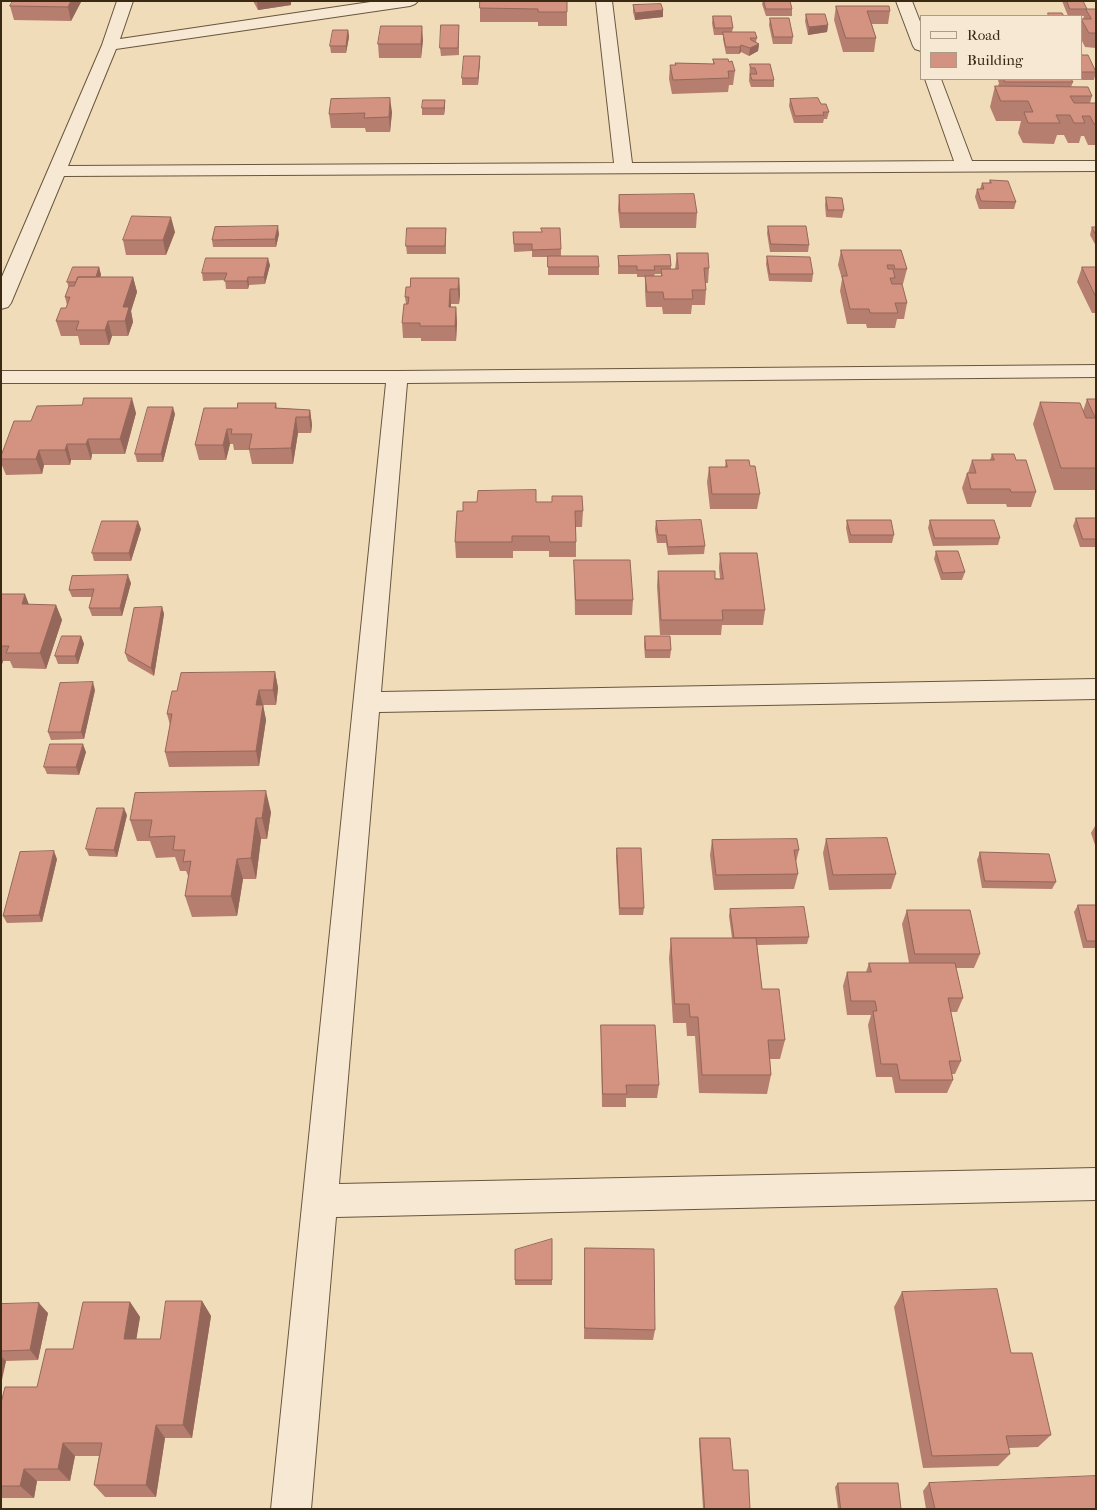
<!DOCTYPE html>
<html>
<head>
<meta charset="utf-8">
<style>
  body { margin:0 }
  #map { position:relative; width:1097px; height:1510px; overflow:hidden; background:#f1dcba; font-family:"IM FELL French Canon",serif }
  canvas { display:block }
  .frame { position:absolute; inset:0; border:2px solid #3a2a14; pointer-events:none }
  .legend { position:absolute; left:920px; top:15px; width:162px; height:65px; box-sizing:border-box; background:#f6e8d2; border:1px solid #ab9c86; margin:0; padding:6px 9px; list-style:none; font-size:15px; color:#3a2a14 }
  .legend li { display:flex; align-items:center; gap:10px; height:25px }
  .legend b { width:25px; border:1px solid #ab9c86 }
</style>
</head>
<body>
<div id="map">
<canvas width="1097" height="1510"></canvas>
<div class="frame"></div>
<ul class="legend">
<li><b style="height:6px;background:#f6e8d2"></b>Road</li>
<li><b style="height:14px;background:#d49381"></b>Building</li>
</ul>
</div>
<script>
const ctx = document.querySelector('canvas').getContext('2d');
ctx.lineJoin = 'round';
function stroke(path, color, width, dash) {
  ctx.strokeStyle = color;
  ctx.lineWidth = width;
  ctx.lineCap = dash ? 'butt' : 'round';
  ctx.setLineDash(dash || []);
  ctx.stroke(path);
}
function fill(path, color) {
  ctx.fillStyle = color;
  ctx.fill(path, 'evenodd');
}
const minor = new Path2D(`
  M117 1H133L120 39 377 1H418L415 4 410 6 116 49 68 166 614 163 596 1H612L632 163 954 161 925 79H941L972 161H1096V171L64 176 11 303 8 307 1 309V279L102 45Z
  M896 1H912L921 24V51L915 49 913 46Z
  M1096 365V377L407 383 381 692 1096 679V699L379 712 339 1184 1096 1168V1200L336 1217 311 1509H271L386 383H1V371H397Z`);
stroke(minor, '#68563e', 2);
fill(minor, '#f6e8d2');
fill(new Path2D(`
  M253 1H291V5L258 10Z
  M567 1V26H538V22H480V8Z
  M763 1H790L792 9V16H766L762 4Z
  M1062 1H1083L1086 9H1096V48L1085 47 1081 39V19H1083L1084 16H1068Z
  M81 2 71 21 14 20 10 6Z
  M633 5 663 10V17L635 20 633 12Z
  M836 6 890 11 888 24H872L876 38 874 52H843L834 20Z
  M806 14 828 25 827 32 808 35 805 21Z
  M713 16 733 28 732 32 757 38 756 42 759 44 758 51 749 56 741 52 739 54H726L723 39V35H714L712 23Z
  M770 18 793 37 792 44H773L769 25Z
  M348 30 349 37 346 53H331L330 46Z
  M459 32V55L441 56 440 48Z
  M423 40 421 58H379L378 44Z
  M1081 55 1096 71 1094 80H1075L1074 79H1081Z
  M480 56 478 85H462V78Z
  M713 59 729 62 735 71 733 85H729L728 92 672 94 669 79 670 65H675V63L713 64Z
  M750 64 774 80V87H751L749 81Z
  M999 79H1071L1073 82 1071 87 1092 96 1090 103H1096V145H1088L1084 136H1081L1079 143H1068L1064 135H1057L1054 144 1023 143 1018 133 1021 121H996L990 107 995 86H998L999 83 998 81Z
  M790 99 821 104 829 112 827 119H824L823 123H794L789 106Z
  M445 100V107L444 115H422V108Z
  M392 112 390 132H366L365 128H331L329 114Z
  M990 180 1016 202 1014 209H979L975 197 977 189H980L982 183H989Z
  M619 195 697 213 696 228H620L618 209Z
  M826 197 844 210 842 218 826 217 825 205Z
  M768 226 809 245 808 252H770L767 233Z
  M1092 227H1096V246L1090 235Z
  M446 228V254H407L406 246Z
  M175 232 166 255H126L123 240Z
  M513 232 561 249V256L599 267V275H548V257H532V251L514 252Z
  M279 234 276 247H213L212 240Z
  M841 250 907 269 903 284H894L907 303 904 319H897L895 328H867L866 324H847L840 291 842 279 838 265Z
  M677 253 709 268 708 283H705L706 290 705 305H692L691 314H663L662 307H646L645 291V277H637V274H618V256L671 266V269H675ZM655 274H661V276H654Z
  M767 256 813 274 812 282 769 281 766 264Z
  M270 265 265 284 249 285 248 289H226L225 280 203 281 202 273Z
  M99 267 101 275 100 277H133L137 292 131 311 133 322 128 336H112L109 345H80L78 336H61L56 321 66 308 67 305 65 297 69 288 67 282Z
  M1082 267H1096V313H1092L1077 282Z
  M459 278 460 294 459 304H451V307H456L457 323 456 341H421V338H403L402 323 406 304 405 297 410 287Z
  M1087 399H1096V490H1054L1033 424 1040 402 1083 411Z
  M276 403 277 408 310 410 312 425 311 433H298L293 464H252L249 450H234L233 444H230L226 460H199L195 445 237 408Z
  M136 413 125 454H92L91 460H71L70 465H44L42 474 6 475 1 463V456L31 421Z
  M175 414 163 462H137L135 454Z
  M992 454 1016 460 1036 492 1031 507H1007L1006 504H967L962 488 967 473H968L972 460H990Z
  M726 460 750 466 760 494 757 509H710L707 482 709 467H725Z
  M536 502 583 511 582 527H576V557H549V551H513V558H456L455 542 463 511Z
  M1076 518H1096V547H1080L1073 526Z
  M847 520 894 535 892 543H849L846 528Z
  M930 520 1000 538 998 545 933 546 928 528Z
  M656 521 705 546 704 554 668 555 666 543H657L655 529Z
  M141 529 131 561H94L92 553Z
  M936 551 965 572 962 580H941L934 559Z
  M720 553 765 610 763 625H722L721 635H660L657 586 658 571 720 579 719 568Z
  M574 561 633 600 632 615H575Z
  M131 583 122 616H92L89 608 92 597H72L69 590Z
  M1 594 29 605H56L62 620 46 669 13 668 10 661H3L1 667Z
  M162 607 164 614 154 676 128 661 125 653Z
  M81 636 84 644 78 664H58L55 656Z
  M645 636 671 650 670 658H645L644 644Z
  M275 672 278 688 276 705H263L266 720 259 766 169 767 165 752 170 725 167 714 177 691Z
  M95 690 84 739 51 740 48 732Z
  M86 752 79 775 47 774 44 767Z
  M271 812 267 839H261L256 879H243L237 916 192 917 185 896 189 878 186 871H180L175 857 156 858 150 841H137L130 820Z
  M127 815 117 857 89 856 86 849Z
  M1095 826H1096V848L1091 833Z
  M826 839 896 874 891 889 829 890 823 853Z
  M712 840 799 850 796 862 798 874 794 889 714 890 710 855Z
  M617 848 644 908 643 915H619L616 856Z
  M980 852 1056 882 1052 889 982 888 977 860Z
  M57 859 42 922 7 923 3 916Z
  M1078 905H1096V948H1083L1074 912Z
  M730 909 809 937 807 944 757 945 762 989 785 1040 780 1059H770L771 1075 767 1094 699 1093 695 1036H687L686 1023H673L669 958 671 938H732L729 916Z
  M907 910 980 954 974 968H956L963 998 957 1012H951L961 1061 955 1074H952L953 1080 947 1093H895L892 1077H876L868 1025 871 1015H847L843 986 847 972H866L869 963H909L902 924Z
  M601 1025 659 1085 657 1098H626V1107H602L601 1038Z
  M552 1239V1285H515V1280Z
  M585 1248 655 1330 653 1340 584 1339Z
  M902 1292 1011 1353 1051 1435 1038 1447 1009 1448 1010 1454 998 1466 923 1468 894 1307Z
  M202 1301 211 1316 192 1438H165L156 1497H105L94 1485 99 1456H75L70 1481H37L34 1498H1V1403L37 1387 73 1349 130 1302 140 1317 136 1339H160Z
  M1 1304 48 1313 38 1360 6 1361 1 1380Z
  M700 1438 733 1470 750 1509H703L699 1442Z
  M838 1483 901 1509H838L835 1487Z
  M929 1483 1096 1509H926L923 1491Z`), '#b67e6f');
fill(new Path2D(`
  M71 1H81V2L71 21 68 7Z
  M257 1H291V5L258 10Z
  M663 10V17L635 20V13Z
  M828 25 827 32 808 35 809 27Z
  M422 26 423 40 421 58V44Z
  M348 30 349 37 346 53V46Z
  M759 44 758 51 749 56 750 48Z
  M741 45V52L739 54 740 47Z
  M480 56V63L478 85V78Z
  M390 98 392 112 390 132 389 117Z
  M445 100V107L444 115V108Z
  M171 217 175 232 166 255 163 240Z
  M278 226 279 234 276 247 275 239Z
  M268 258 270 265 265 284 264 277Z
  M99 267 101 275 96 290 94 282Z
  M133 277 137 292 131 311 133 322 128 336 125 321 123 307Z
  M248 277 249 285 248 289 247 281Z
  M459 278 460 294 459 304 458 289Z
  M450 289 451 304 450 323 449 307Z
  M456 307 457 323 456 341 455 326Z
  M108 321 112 336 109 345 105 330Z
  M132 398 136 413 125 454 120 439Z
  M173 407 175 414 163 462 161 454Z
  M310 410 312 425 311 433 309 417Z
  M296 417 298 433 293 464 291 448Z
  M227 429 230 444 226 460 223 445Z
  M88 439 92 454 91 460 86 444Z
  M67 444 71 460 70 465 65 450Z
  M39 450 44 465 42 474 36 459Z
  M138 521 141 529 131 561 129 553Z
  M128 575 131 583 122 616 120 608Z
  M25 594 31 610 22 604Z
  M56 605 62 620 46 669 40 653Z
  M162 607 164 614 154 676 151 668Z
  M81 636 84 644 78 664 75 656Z
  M1 656 3 661 1 667Z
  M275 672 278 688 276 705 273 690Z
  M93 682 95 690 84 739 81 732Z
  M259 690 263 705H256Z
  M263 705 266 720 259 766 256 751Z
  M83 744 86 752 79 775 76 767Z
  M266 791 271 812 267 839 262 818Z
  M124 808 127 815 117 857 114 850Z
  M256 818 261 839 256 879 251 858Z
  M54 851 57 859 42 922 39 915Z
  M237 859 243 879 237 916 231 896Z
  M202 1301 211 1316 192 1438 183 1425Z
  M130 1302 140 1317 134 1354 124 1339Z
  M39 1303 48 1313 38 1360 30 1350Z
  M1 1356 6 1361 2 1380 1 1379Z
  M156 1425 165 1438 156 1497 146 1485Z
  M63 1443 75 1456 70 1481 58 1469Z
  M24 1469 37 1481 34 1498 20 1486Z`), '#94675a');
const building = new Path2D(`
  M13 1H71L68 7 10 6Z
  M480 1H567V12H538V9L480 8Z
  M764 1H790L792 9H766Z
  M1067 1H1083L1087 9H1070Z
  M661 4 663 10 635 13 633 5Z
  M836 6H889L890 11H867L876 38H846Z
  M1086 9H1096V33H1089L1081 19H1091Z
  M1048 13H1062L1064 16H1049Z
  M806 14H825L828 25 809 27Z
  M713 16H731L733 28H715Z
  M770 18H789L793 37H774Z
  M441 25H459L458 48H440Z
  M381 26H422L421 44H378Z
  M333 30H348L346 46H330Z
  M723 32H755L757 38H750L751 40 759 44 750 48 741 45 740 47H726Z
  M1081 55H1088L1096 72H1081Z
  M464 56H480L478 78H462Z
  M713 59H728L729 62 732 61 735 71H728L729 78 673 80 670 65H676L675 63 714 64Z
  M750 64H770L774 80H752L750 74H757L755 68H751Z
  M1004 79H1071L1073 82H1005Z
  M995 86 1088 87 1092 96H1070L1074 103H1096V124H1094L1090 116H1082L1085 123H1074L1070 115H1056L1060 123H1028L1024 112H1033L1028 101H1001Z
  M390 98 389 117 364 118 365 113 329 114 331 99Z
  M818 98 821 104H826L829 112H823L824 115 795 116 790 99Z
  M423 100H445L444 108H422Z
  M990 180 1008 181 1016 202 981 201 977 189H984L982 183H991Z
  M694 194 697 213H620L619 195Z
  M826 197 842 198 844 210H828Z
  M132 216 171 217 163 240H123Z
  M278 226 275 239 212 240 215 227Z
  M768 226H806L809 245 771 244Z
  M1092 227H1096V235Z
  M407 228H446L445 246H406Z
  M541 228H560L561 249 532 250V244H514L513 232H542Z
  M841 250H901L907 269H895L894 265H887L888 269H893L895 278H890L892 284H902L907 303H895L898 313H870L869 309H850L842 276H847Z
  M677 253H708L709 268H704L706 290H692L693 299H664L663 292H647L645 276H662L661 269H678Z
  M670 255 671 266H654L655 270H637V266H619L618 256Z
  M548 256H598L599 267H548Z
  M767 256 810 257 813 274H770Z
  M206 258H268L264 277H248L247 281H224L227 273H202Z
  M73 267H99L96 277H78L76 282H67Z
  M1082 267H1096V297Z
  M78 277H133L123 307H129L125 321H108L105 330H76L79 321H56L61 308H66L70 297H65L69 286H74Z
  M411 278H459L458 289H450L449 307H456L455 326H420V323H402L404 304H408L409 297H405L406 287H410Z
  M84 398H132L120 439H88L86 444H67L65 450H39L36 459H1V456L14 421H31L37 406 82 405Z
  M1087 399H1096V468H1061L1040 402 1080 403 1086 418H1095Z
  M238 403H276L275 408 310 410 309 417H296L291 448 249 449 252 434H231L232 429H227L223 445H195L204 408H237Z
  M148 407H173L161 454H135Z
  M992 454H1014L1016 460H1026L1036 492H1011L1010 489H971L967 473H976L972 460H994Z
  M726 460H749L750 466H755L760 494H712L709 467H727Z
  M536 490V502H552V496H582L583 511H575L576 542H550L549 536H512V542H455L457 511H463V502H477L478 491Z
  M1076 518H1096V539H1083Z
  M701 520 705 546 668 547 666 535H658L656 521Z
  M847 520H891L894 535H851Z
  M930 520H994L1000 538H935Z
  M102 521H138L129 553H92Z
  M936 551H958L965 572 943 573Z
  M720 553H757L765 610H722L723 620H661L658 571H715V579H723Z
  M574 560H630L633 600H576Z
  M128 575 120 608H89L94 589 69 590 72 576Z
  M1 594H25L22 604 56 605 40 653H6L9 646H1Z
  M162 607 151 668 125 653 134 608Z
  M62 636H81L75 656H55Z
  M645 636H670L671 650H646Z
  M275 672 273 690H259L256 705H263L256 751 165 752 172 714H167L172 691H177L181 673Z
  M93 682 81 732H48L60 683Z
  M50 744H83L76 767H44Z
  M266 791 262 818H256L251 858 237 859 231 896H185L191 861 183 862 185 850H173L175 836 149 837 152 820H130L135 793Z
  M97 808H124L114 850 86 849Z
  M887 838 896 874 833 875 826 839Z
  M797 839 799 850H794L798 874 716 875 712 840Z
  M617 848H641L644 908H620Z
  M54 851 39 915 3 916 20 852Z
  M980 852 1049 854 1056 882 985 881Z
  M1078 905H1096V941H1087Z
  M804 907 809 937 734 938 730 909Z
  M907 910H970L980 954H915Z
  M671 938H756L762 989H779L785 1040H768L771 1075H702L698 1017H690L689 1004H675Z
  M869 963H955L963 998H948L961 1061H949L953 1080H900L897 1064H881L873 1011H877L875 1001H851L847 972H871Z
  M601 1025H655L659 1085H626L627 1094H603Z
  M552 1239V1280H515V1250Z
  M585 1248 654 1249 655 1330 585 1328Z
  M997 1289 1011 1353H1032L1051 1435 1006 1436 1010 1454 932 1456 902 1292Z
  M166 1301H202L183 1425H156L146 1485H94L102 1443H63L58 1469H24L20 1486H1V1403L5 1387H37L46 1349H73L83 1302H130L124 1339H160Z
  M39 1303 30 1350 1 1351V1304Z
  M700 1438H730L733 1470H748L750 1509H705Z
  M1096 1476V1509H935L929 1483Z
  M838 1483H898L901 1509H841Z`);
fill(building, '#d49381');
stroke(building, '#94675a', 1);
</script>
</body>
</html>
